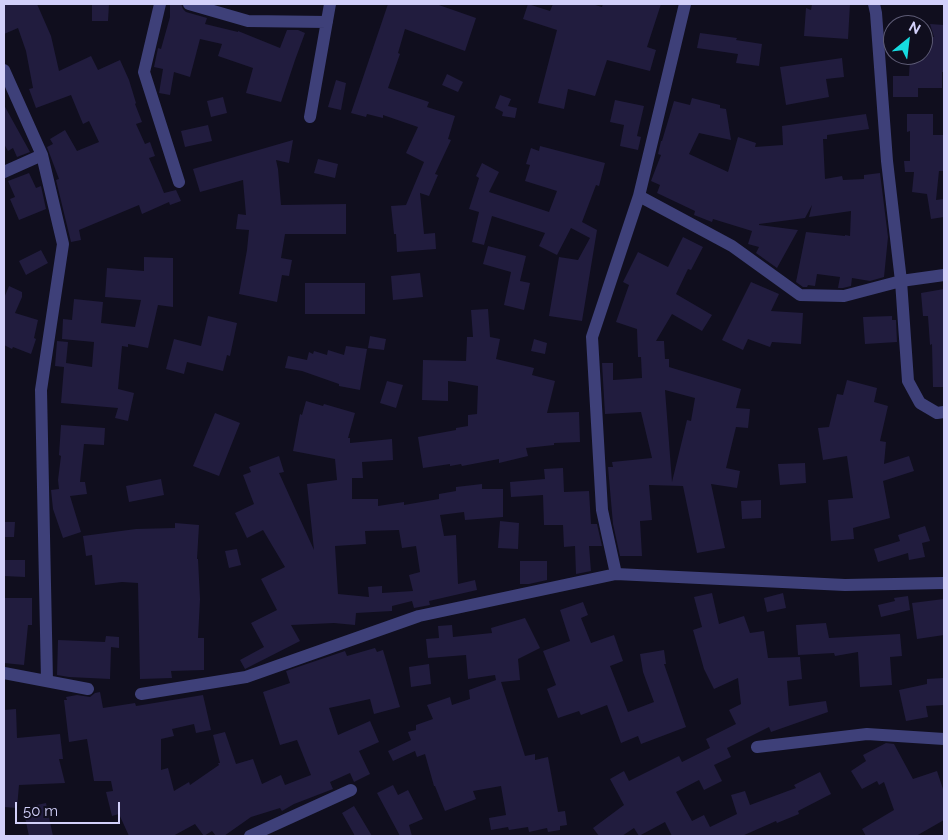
<!DOCTYPE html>
<html>
<head>
<meta charset="utf-8">
<style>
  body { margin:0 }
  #map { position:relative; width:948px; height:840px; overflow:hidden; background:#100e1e; font-family:Raleway,sans-serif }
  canvas { display:block }
  .frame { position:absolute; inset:0; border:5px solid #d2d0fa; pointer-events:none }
  .north { position:absolute; left:883px; top:15px; width:50px; height:50px; box-sizing:border-box; background:#100e1e; border:1px solid #5e5c76; border-radius:50%; rotate:29deg; font-size:14px; font-weight:700; line-height:20px; text-align:center; color:#d2d0fa }
  .north::after { content:''; display:block; margin:auto; width:18px; height:22px; background:#16dbe1; clip-path:polygon(50% 0,100% 100%,50% 72%,0 100%) }
  .scale { position:absolute; left:15px; top:802px; width:105px; height:22px; box-sizing:border-box; border:2px solid #d2d0fa; border-top:0; padding-left:6px; font-size:15px; line-height:18px; white-space:nowrap; color:#d2d0fa; -webkit-text-stroke:4px #100e1e; paint-order:stroke }
</style>
</head>
<body>
<div id="map">
<canvas width="948" height="840"></canvas>
<div class="frame"></div>
<div class="north">N</div>
<div class="scale">50 m</div>
</div>
<script>
const ctx = document.querySelector('canvas').getContext('2d');
ctx.lineJoin = 'round';
function fill(path, color) {
  ctx.fillStyle = color;
  ctx.fill(path, 'evenodd');
}
function stroke(path, color, width, dash) {
  ctx.strokeStyle = color;
  ctx.lineWidth = width;
  ctx.lineCap = dash ? 'butt' : 'round';
  ctx.setLineDash(dash || []);
  ctx.stroke(path);
}
fill(new Path2D(`
  M4 4H37L51 36 59 71 91 56 98 70 120 60 129 80 136 103 135 104 142 122 136 124 145 144 150 142 155 156 149 158 160 183 164 193 176 190 181 201 170 205 169 202 142 214 139 205 79 230 81 240 71 242 56 180 59 179 47 147 53 144 50 139 65 130 77 151 99 142 89 121 83 124 71 95 36 108 29 89 33 88 26 51 18 28 4 34Z
  M92 4H109L108 21H92Z
  M170 4H181L183 9 186 12 207 18 205 24 238 32V31L280 48 287 30H298L305 33 295 60 281 102 246 93 253 68 218 56 222 44 200 39 190 77 174 72 170 95 159 93 163 69 154 67 158 48 161 49 170 17Z
  M388 4H436L476 18 465 51 405 29 398 53 400 54 388 88 429 102 427 107 455 116 448 139 451 140 435 174 438 175 429 196 420 193 424 234 435 233 436 249 397 252 396 234H394L391 206 406 205 424 162 406 153 418 127 383 115V118L367 114 366 117 351 113Z
  M528 4 550 11 553 4H592L602 7 603 4H661L647 47 656 50 650 71 607 60 595 96 568 89 564 109 538 103 557 30 523 19Z
  M812 4H850L848 39 804 36 806 8 811 10Z
  M930 24 944 25V72H942V88H918V97H893V76H909L910 59H923V37H934Z
  M700 33 737 38 736 40 762 44 759 66 736 63 738 54 697 48Z
  M842 58 844 77 826 79 829 97 786 105 780 67Z
  M447 74 463 82 458 92 442 85Z
  M336 80 346 83 341 110 328 107Z
  M500 95 511 99 508 106 517 108 515 118 502 116 503 112 495 108Z
  M223 97 227 113 211 117 207 101Z
  M692 98 720 105V108L726 109 731 140 699 133 689 154 728 172 738 137 756 143 755 147 783 145 782 126 866 114 869 129 827 135V139H823L825 179 842 176 843 180 864 179V175L880 173 888 237 884 277 870 281 852 278 851 286 843 288H838L840 277 817 274 815 286 808 285 807 287H803L796 282 806 232 845 236V235L850 236 851 211 809 217 812 205 805 218 759 224V225L798 230 777 268 756 253 759 247 748 244 752 231 713 219 712 222 694 215 695 211 657 193 660 185 651 181 661 155 658 154 661 141H662L674 101 690 105Z
  M615 100 644 106 637 136 641 137 638 150 620 146 624 125 610 122Z
  M4 105 30 152 17 157 13 148 8 151 4 144Z
  M907 114H933V135H944V171H939L936 200 944 199V217L931 219 927 194 912 192 914 172H905L904 161H910V131L907 132Z
  M208 125 212 141 185 147 181 131Z
  M293 140 289 163 276 160 278 169 281 205 346 204V234H285L281 258 292 260 289 276 282 275 277 302 239 294 247 250 249 230 236 229 238 214 246 215 243 180 200 192 193 169Z
  M540 146 605 163 599 186 596 185 582 222 597 230 582 321 549 316 559 257 578 260 590 238 571 228 557 255 539 246 545 233 492 216 484 245 472 242 479 212 469 209 479 178 476 176 482 163 499 172 489 192 549 212 557 191 525 181 530 165 526 164 531 148 539 151Z
  M318 159 338 164 335 178 314 173Z
  M29 173 36 188 41 186 46 209 19 220 10 199 15 197 8 181Z
  M683 237 703 247 691 270 688 269 676 294 712 315 702 331 672 314 656 341H664L665 359H669V367L741 389 736 408 750 409 748 428 736 427 726 468 740 471 737 488 711 484 725 548 697 553 683 486 649 485 652 520 640 521 642 556H620L613 524 608 467H613L612 462 652 458 641 412 605 414 602 363H613V380L642 378 641 357H638L637 329 616 322 629 285 623 282 638 252 668 267ZM665 390 695 398 691 421 687 420 672 482Z
  M488 246 526 256 520 281 530 283 524 310 504 305 511 272 483 264Z
  M41 250 48 263 26 275 19 261Z
  M144 257 173 258V307L158 305 148 348 128 344V347L122 346 118 389 134 393 128 421 115 418 118 408 61 403 64 367 55 366 57 341 68 342 66 363 92 367 94 342 62 339 63 319 72 320 74 299 103 302 101 323 135 327 141 300 105 297 107 268 144 271Z
  M420 273 423 297 393 300 391 276Z
  M751 282 779 294 771 311 803 313 801 344 772 342 770 347 748 339 743 350 722 340Z
  M305 283H365V314H305Z
  M9 286 22 292V297L15 313 38 320 34 338 36 339 31 354 13 347 12 349 4 345V298Z
  M944 289V387H933L932 344 930 345 928 316H923L921 293Z
  M488 309 490 337 500 339 496 359 534 368 532 375 555 381 547 413 579 412 580 442 554 443V445L526 448 528 456 499 463V459L462 466 461 464 450 466V464L423 468 418 437 456 430V428L468 426V415L477 414 478 386 448 381V401L422 400 423 360 466 361 467 337H473L471 310Z
  M208 316 237 323 230 356 227 355 223 371 187 362 184 374 166 369 174 339 201 346Z
  M892 316V320H896L897 342 865 344 863 317Z
  M370 336 386 339 384 350 368 348Z
  M534 339 547 343 545 354 531 351Z
  M346 346 367 349 360 390 339 386V384L302 371 285 368 288 356 307 360 309 352 313 354 314 351 327 355 328 350 344 355Z
  M847 380 877 388 874 402 888 406 880 441 886 442 884 464 909 456 914 471 883 481 890 518 853 528 854 539 831 541 828 500 853 498 847 456 823 460 818 428 829 427 837 394 843 395Z
  M387 381 403 385 396 408 380 403Z
  M306 401 323 406 324 404 355 413 348 438H350V443L392 439 393 460 362 462 363 478H352V499H378V506L404 502V505L439 499V494L456 491V487L482 484V489H503V517L465 520 464 512 440 515 444 536 456 535 458 584 475 580 477 590 429 601 430 605 414 608 412 601 392 606V611L356 613 355 625 334 623 291 625 300 641 245 669 240 660 264 647 251 623 277 610 261 579 285 567 263 530 247 538 235 513 254 504 243 475 251 472 249 467 279 456 284 472 279 473 314 550 307 484 337 480 335 459 293 451 300 414 302 415ZM399 530 402 548 416 546 420 572 409 575 413 591 382 593V586L368 587 369 597 338 594 335 546 366 544 365 531Z
  M215 413 240 423 219 476 193 466Z
  M61 425 105 428 104 445 84 444 80 482H85L87 494 70 496 81 532 63 538 53 509 51 490 59 489 58 480 61 456 59 455Z
  M805 463 806 483 780 485 778 464Z
  M563 468 564 492 589 491 591 524H597L602 546H589L591 571 576 574 575 546 564 547 563 525H544L543 495 511 497 510 482 545 479 544 469Z
  M161 479 164 495 129 502 126 486Z
  M761 500V518L742 519 741 501Z
  M500 521 519 523 518 549 498 548Z
  M4 522H15L14 537H4Z
  M175 523 199 525 197 559H198L200 599 198 638H204V670L171 671 172 678 140 679 138 583 122 582 95 585 92 555 86 556 83 536 136 529 175 528Z
  M925 526 930 541 922 543 925 557 909 560 908 553 878 562 874 549 900 541 898 535Z
  M237 549 241 565 229 568 225 551Z
  M4 560H25V577L4 576Z
  M520 561H547V580L529 584H520Z
  M712 593 719 624 744 616 750 633 764 631 768 658 800 657 802 679 787 681 789 706 826 701 828 712 771 732 769 727 727 748 731 757 714 765 722 781 704 790 699 780 676 792 692 821 704 815 710 827 737 814 731 795 745 791 750 805 796 788 794 785 820 772 831 794 798 811 799 814 777 823 776 821 742 836H672L665 822 639 836 634 828 622 836H599L593 828 624 805 610 779 624 771 629 781 679 756 682 762 710 748 706 739 736 724 729 710 741 704 738 678 714 689 704 669 693 630 702 627 694 597Z
  M783 593 786 608 767 612 764 598Z
  M908 596 910 610 881 617 878 605 895 601 894 598Z
  M4 598H32V625H28L24 665 4 663Z
  M944 599V635L917 639 912 603Z
  M583 602 588 615 581 618 591 643 614 635 623 661 610 666 628 712 654 702 643 672 640 654 664 650 666 664H664L686 727 641 744 638 736 621 743 607 705 581 715 579 711 558 718 547 689 556 685 543 651 570 641 560 610Z
  M525 618 540 648 518 659 520 680 501 682 525 756 535 754V760L548 757 558 812 565 811 567 825 560 826V830L548 832 547 828 529 832 528 827 509 830 508 827 491 830 489 818 506 815 501 786 473 791 476 799 445 811 435 786H434L425 754 417 757 415 751 393 761 388 751 411 740 408 732 416 730V725L433 719 427 705 450 697 452 705 470 699 469 690 496 680 495 675 468 679 466 655 428 658 426 639 439 638 438 626 452 625 453 637 492 633 491 628Z
  M826 623 829 638 900 634 902 656 890 657 892 685 860 687 858 652 835 656 834 653 798 655 796 625Z
  M106 636 119 637V648L111 647 110 679 69 677 57 675 58 640 105 642Z
  M375 648 377 652 383 650 400 707 374 714 370 699 329 708 338 735 370 721 379 742 359 751 370 774 354 782 350 773 330 782 333 789 294 804 282 811 280 808 251 817 224 836H216L212 831 204 836 195 824 173 836H129L119 814 112 816 106 792 113 791 111 781H94L87 739 69 742 64 700H67L66 697 77 695 90 697 95 693 100 692 103 708 135 703 136 706 203 695 211 730 196 733 194 724 172 729 174 736 161 739V770L168 768 174 791 189 782 190 785 219 765 218 763H220L213 735 225 732 236 764 253 759 262 784 281 775 285 785 311 775 297 740 280 745 263 692 290 683 286 671 345 651 347 656Z
  M429 664 431 684 411 687 409 667Z
  M944 678V705L926 706 928 717 906 721 899 690 927 684V679Z
  M16 709 17 738 60 734 63 759H59L65 783 19 785 17 808 4 807V710Z
  M886 743 894 744 913 779 937 771 944 792V820L916 836H866L862 829 894 810 884 782 879 785 877 781 862 789 851 771 866 761 863 755Z
  M393 785 398 795 408 790 423 819 409 825 412 836H400L377 793Z
  M46 803 53 836H29L23 808Z
  M354 806 372 836H355L342 813Z`), '#211c3e');
stroke(new Path2D(`
  M160 4 144 72 179 182
  M189 4 248 21 327 22
  M874 4 876 13 887 161 901 281 908 381 920 403 937 413 944 412
  M4 70 42 155 63 244 41 390 47 681
  M310 117 330 4
  M4 172 42 155
  M639 196 732 246 800 295 844 296 901 281 944 275
  M616 574 602 510 592 337 639 196 685 4
  M4 673 88 689
  M141 694 246 677 419 616 616 574 845 585 944 583
  M757 747 867 734 944 739
  M250 836 351 790`), '#3e4079', 12);
</script>
</body>
</html>
